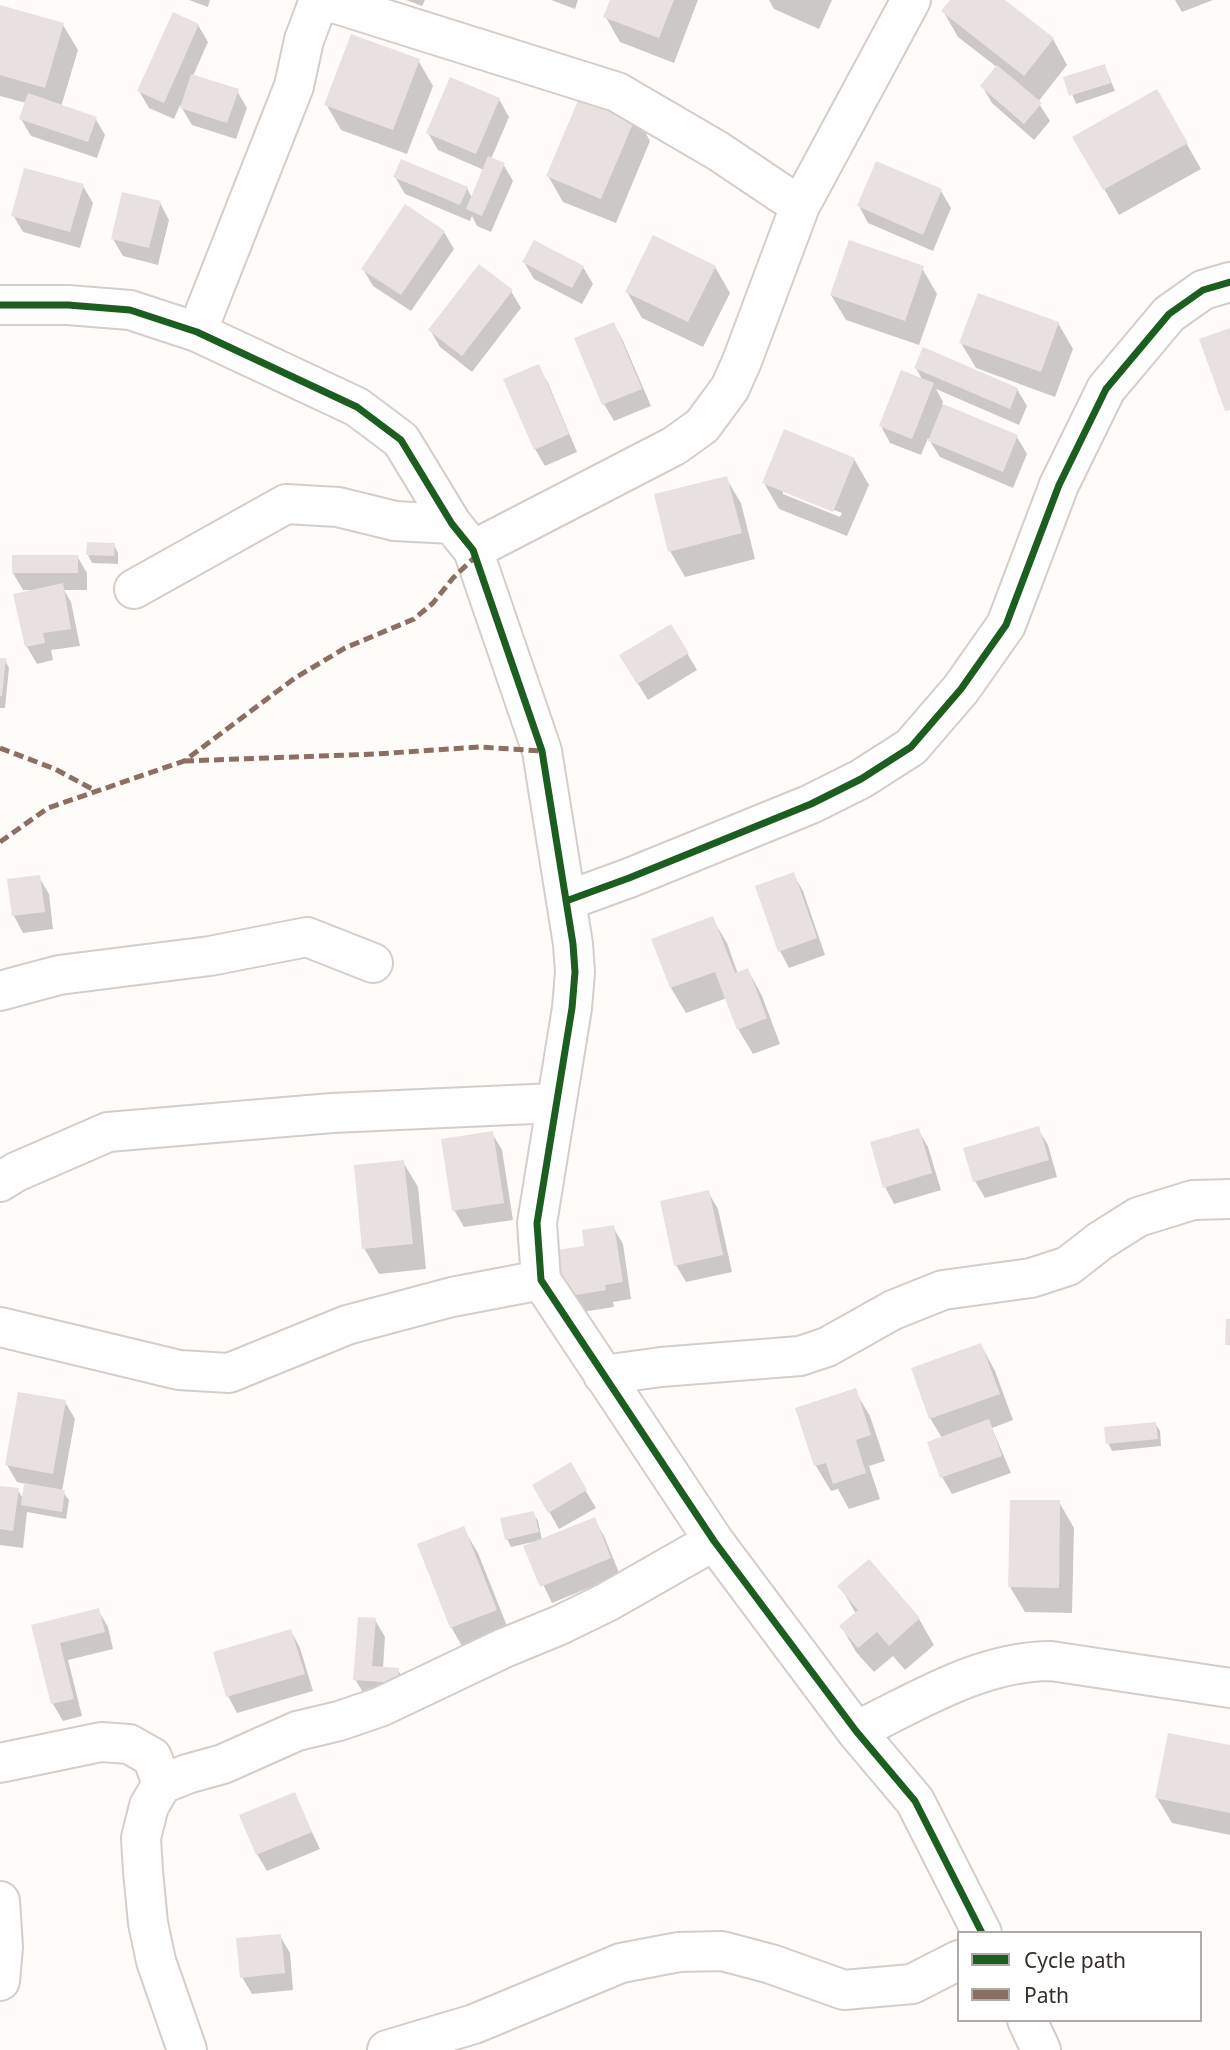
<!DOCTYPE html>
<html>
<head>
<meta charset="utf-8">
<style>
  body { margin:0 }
  #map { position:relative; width:1230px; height:2050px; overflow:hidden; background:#fefbf9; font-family:"Noto Sans",sans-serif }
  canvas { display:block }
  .legend { position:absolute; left:957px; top:1931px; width:245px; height:91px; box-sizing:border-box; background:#fff; border:2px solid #afabaa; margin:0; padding:9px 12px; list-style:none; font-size:21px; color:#362d2a }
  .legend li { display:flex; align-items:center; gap:14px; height:35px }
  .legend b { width:35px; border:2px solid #afabaa }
</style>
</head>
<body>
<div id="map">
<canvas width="1230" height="2050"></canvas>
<ul class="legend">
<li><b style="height:9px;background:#1b5e20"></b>Cycle path</li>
<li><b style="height:9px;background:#8d6e63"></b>Path</li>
</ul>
</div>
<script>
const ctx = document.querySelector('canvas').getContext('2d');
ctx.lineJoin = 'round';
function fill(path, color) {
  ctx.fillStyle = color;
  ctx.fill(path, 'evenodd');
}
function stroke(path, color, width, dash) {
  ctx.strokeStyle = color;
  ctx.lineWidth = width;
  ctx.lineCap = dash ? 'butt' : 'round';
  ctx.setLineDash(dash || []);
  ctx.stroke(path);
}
fill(new Path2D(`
  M189 0H210L208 7Z
  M406 0H425L422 6Z
  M551 0H578L575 9Z
  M612 0H698L674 63 620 42 605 16Z
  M769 0H832L819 29 774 9Z
  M952 0H1003L1053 39 1067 65 1038 102 1050 121 1034 140 992 103 982 86 998 68 958 37 943 11Z
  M1175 0H1213L1182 12Z
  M0 7 63 25 78 50 61 107 95 118 105 135 97 158 31 136 21 119 26 103 0 96Z
  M198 25 208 42 193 76 237 91 247 108 236 139 192 125 180 105 174 119 149 108 139 91Z
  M418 60 433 86 407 154 341 130 326 104Z
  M1105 66 1115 91 1076 104 1066 78Z
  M1157 92 1201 169 1119 215 1075 138Z
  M499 99 509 117 491 159 503 164 513 181 491 232 477 226 472 216 470 221 405 194 395 177 467 188 472 198 484 170 438 150 428 133Z
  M636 115 650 141 616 223 563 202 548 176Z
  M83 186 93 203 80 248 23 232 13 215Z
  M941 191 951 208 933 251 868 223 859 206Z
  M160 203 169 220 158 265 123 256 113 239Z
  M444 232 454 249 411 311 373 286 363 269Z
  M524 262 583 267 593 284 582 304 534 279Z
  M715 267 730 293 703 347 642 318 627 292Z
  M922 268 937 294 919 345 846 320 831 295Z
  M511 291 521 308 472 372 440 347 430 330Z
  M1058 323 1073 349 1055 397 976 368 961 343Z
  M614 324 623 341 651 406 614 421 604 404 577 339Z
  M538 366 548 383 577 452 545 466 535 449Z
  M916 368 1017 389 1027 406 1019 425 936 389 943 402 942 405 1017 437 1027 454 1013 488 940 457 928 438 921 455 890 443 881 426 923 381Z
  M854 459 869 485 847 536 779 509 764 483ZM783 490 842 513 840 517 783 494Z
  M726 478 741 503 755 559 685 577 670 551Z
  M114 545 118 553V564L92 563 88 555Z
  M77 556 87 573V590H64L71 602 80 646 51 650 53 660 37 664 27 647 16 596 35 590H23L13 573Z
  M671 626 697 670 648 700 621 656Z
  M0 659 5 660 9 668 5 708H0Z
  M793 874 803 891 825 955 789 968 780 951Z
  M39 877 49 894 53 929 23 933 14 916Z
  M712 918 727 943 738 974 748 970 762 996 780 1044 753 1054 738 1029 727 998 686 1013 671 988Z
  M1038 1128 1048 1145 1057 1177 985 1198 975 1181Z
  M918 1130 928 1147 941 1190 894 1204 885 1187Z
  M492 1133 502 1150 513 1220 464 1227 454 1210Z
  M403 1162 418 1187 426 1269 379 1274 364 1248Z
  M708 1192 718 1209 732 1272 686 1282 676 1265Z
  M613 1227 623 1244 631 1299 613 1302 614 1307 569 1314 586 1247Z
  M981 1345 995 1371 1013 1420 992 1428 1011 1473 952 1494 942 1477 929 1443 942 1438 930 1418Z
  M855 1391 870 1416 885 1461 869 1466 880 1499 849 1509 838 1489 831 1491 816 1466 797 1409Z
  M65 1402 75 1419 62 1491 69 1500 66 1519 27 1512 23 1548 0 1545V1487L18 1490 23 1499 26 1484 17 1482 7 1465Z
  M1155 1423 1160 1431 1161 1446 1112 1451 1108 1443Z
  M570 1465 596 1508 559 1529 534 1485Z
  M1059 1502 1074 1528 1072 1613 1025 1612 1010 1587Z
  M533 1513 538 1521 542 1540 594 1519 604 1536 620 1575 552 1603 525 1547 533 1544V1542L511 1547 507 1539Z
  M463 1528 478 1553 511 1636 466 1653 451 1627Z
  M869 1562 919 1619 934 1645 905 1670 893 1656 874 1672 856 1652 841 1626 856 1614 840 1586Z
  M98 1610 108 1627 113 1649 68 1660 82 1716 63 1721 53 1704 33 1626Z
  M375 1620 385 1637 383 1668 398 1670 408 1687 365 1696 355 1679Z
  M291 1631 300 1648 313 1691 237 1713 228 1696Z
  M1230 1747V1835L1172 1823 1157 1798Z
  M294 1794 320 1849 267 1871 257 1854Z
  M280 1936 290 1953 293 1990 252 1994 242 1977Z`), '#0003');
fill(new Path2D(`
  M610 0H674L659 38 603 17Z
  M950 0H1005L1054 38 1024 76 941 11Z
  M0 5 64 23 45 88 0 75Z
  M173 12 199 24 164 103 137 91Z
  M351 34 420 59 393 130 324 105Z
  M1105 64 1111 83 1069 96 1063 77Z
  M997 65 1042 103 1024 124 980 86Z
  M191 74 239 89 227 123 180 108Z
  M450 77 500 98 476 154 426 133Z
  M1157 89 1188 143 1103 190 1072 137Z
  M582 91 637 114 601 199 546 176Z
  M28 93 97 117 88 142 19 119Z
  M488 156 505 163 482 216 466 209Z
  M401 159 468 187 460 205 393 177Z
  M876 161 942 189 923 235 857 206Z
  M24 168 84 184 70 232 11 216Z
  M122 192 161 201 149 248 111 239Z
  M405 204 445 231 401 295 361 269Z
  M653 235 716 266 688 322 625 292Z
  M534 240 584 266 572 288 522 262Z
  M849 240 924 266 905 321 830 295Z
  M479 264 513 290 462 356 428 330Z
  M978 293 1059 322 1041 372 959 343Z
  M614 322 642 389 602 405 574 338Z
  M1230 328V410L1225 411 1199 339Z
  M923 347 1018 388 1010 409 914 368Z
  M539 364 569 434 534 450 503 379Z
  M901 370 934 383 912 439 879 426Z
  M943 404 1018 435 1003 472 928 441Z
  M784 429 855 458 833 512 762 483Z
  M727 476 742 533 668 552 654 494Z
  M87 542 115 543 114 556 86 555Z
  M12 555H78V573H12Z
  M63 583 71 629 43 633 45 643 25 647 13 594Z
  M671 624 689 653 637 684 619 655Z
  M0 658H6L2 696H0Z
  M794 872 817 938 778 952 755 886Z
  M40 875 45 912 12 916 7 879Z
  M713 916 735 973 748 968 767 1018 737 1030 715 972 670 988 651 939Z
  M1039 1126 1049 1160 973 1182 963 1148Z
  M919 1128 932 1173 883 1188 870 1142Z
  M493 1131 504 1203 452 1211 441 1139Z
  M404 1160 413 1244 362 1249 354 1165Z
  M709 1190 723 1255 674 1266 660 1201Z
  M614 1225 623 1282 605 1285 606 1290 557 1298 550 1251 584 1246 582 1230Z
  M1226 1319H1230V1345H1225Z
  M981 1343 1000 1394 929 1419 911 1368Z
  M856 1388 871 1435 856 1440 866 1473 833 1484 826 1463 814 1466 795 1408Z
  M18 1392 66 1400 53 1474 5 1465Z
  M989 1419 1002 1456 940 1478 927 1442Z
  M1156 1422 1158 1439 1106 1444 1104 1427Z
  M571 1462 587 1490 548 1513 532 1485Z
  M24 1483 65 1490 62 1512 21 1505Z
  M0 1486 19 1488 13 1531 0 1529Z
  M1010 1500H1060L1059 1588 1008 1587Z
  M534 1511 539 1532 505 1540 500 1518Z
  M595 1517 611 1558 540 1587 523 1546Z
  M464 1526 497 1610 450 1628 417 1544Z
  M869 1559 920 1618 889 1646 877 1632 858 1648 839 1626 858 1610 837 1586Z
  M99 1608 105 1632 60 1643 74 1699 51 1704 31 1625Z
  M358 1617 376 1618 372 1666 399 1668 398 1683 353 1680Z
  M291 1629 305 1674 226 1697 213 1652Z
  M1168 1733 1230 1745V1813L1155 1798Z
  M295 1792 312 1832 256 1855 239 1815Z
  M281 1934 285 1973 240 1978 236 1938Z`), '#e8e1e0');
const minor = new Path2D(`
  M324 0 617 92 718 151 800 206
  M0 305H68L130 310 197 332 357 407 401 440 452 524 473 550 542 751 573 944 575 972 572 1008 537 1223 541 1280 714 1541 856 1731 915 1801 982 1933
  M197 332 294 86 304 40 319 0
  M473 550 674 446 702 426 730 388 742 361 800 206 911 0
  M134 589 286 504 338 507 395 521 452 524
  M566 901 629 878 811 804 861 779 911 747 961 689 1006 625 1059 485 1106 389 1169 314 1203 290 1230 282
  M0 991 59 975 210 956 307 937 373 963
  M0 1182 16 1172 108 1132 332 1113 556 1103
  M0 1327 179 1370 229 1373 347 1325 452 1297 541 1280
  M603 1375 661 1367 800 1356 827 1347 893 1310 943 1290 1031 1278 1068 1266 1100 1241 1138 1217 1193 1200 1230 1199
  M856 1731C918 1701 981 1661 1051 1661L1230 1688
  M0 1763 101 1742 129 1744 152 1757 162 1784
  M0 1901 3 1947 0 1981
  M1027 2020 1041 2050
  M187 2050 156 1961 148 1923 143 1871 141 1838 149 1806 162 1784 187 1774 223 1764 297 1731 339 1721 380 1707 504 1648 560 1625 607 1602 714 1541
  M387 2050 474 2024 621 1963 679 1952 722 1951 771 1964 844 1990 912 1984 959 1960`);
stroke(minor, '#d4cecb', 42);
stroke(minor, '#fffefe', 38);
stroke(new Path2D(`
  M0 748 55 769 96 791
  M184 761 376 754 480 747 542 751
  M0 842 48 808 184 761 295 678 345 648 414 619 433 603 453 578 476 556`), '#8d6e63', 5, [10, 5]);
stroke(new Path2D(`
  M0 305H68L130 310 197 332 357 407 401 440 452 524 473 550 542 751 573 944 575 972 572 1008 537 1223 541 1280 714 1541 856 1731 915 1801 982 1933
  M566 901 629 878 811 804 861 779 911 747 961 689 1006 625 1059 485 1106 389 1169 314 1203 290 1230 282`), '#1b5e20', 7);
</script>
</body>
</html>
